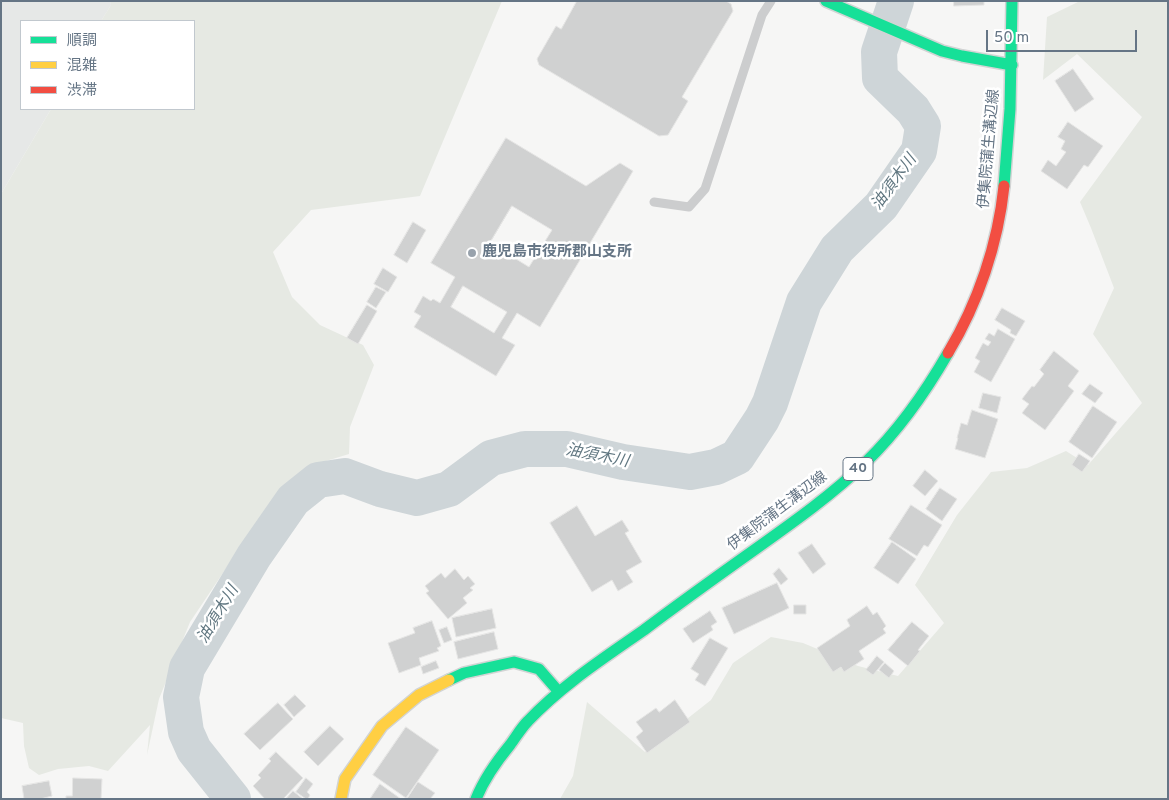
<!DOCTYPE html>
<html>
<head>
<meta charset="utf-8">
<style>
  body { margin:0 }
  #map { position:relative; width:1169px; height:800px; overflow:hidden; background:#f6f6f5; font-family:Overpass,"Noto Sans JP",sans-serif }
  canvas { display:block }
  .frame { position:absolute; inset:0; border:2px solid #657585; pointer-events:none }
  .legend { position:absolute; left:20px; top:20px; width:175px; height:90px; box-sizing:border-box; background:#fff; border:1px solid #c1c8ce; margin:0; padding:6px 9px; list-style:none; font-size:15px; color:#657585 }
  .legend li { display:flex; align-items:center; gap:10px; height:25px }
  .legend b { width:25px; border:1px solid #c1c8ce }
  .scale { position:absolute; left:986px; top:30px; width:151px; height:22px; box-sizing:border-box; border:2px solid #657585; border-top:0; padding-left:6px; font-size:15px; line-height:18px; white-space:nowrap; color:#657585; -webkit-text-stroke:4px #fff; paint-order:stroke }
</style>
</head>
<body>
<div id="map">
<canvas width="1169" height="800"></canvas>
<div class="frame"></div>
<ul class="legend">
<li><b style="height:6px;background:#16e098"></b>順調</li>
<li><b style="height:6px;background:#ffcf43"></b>混雑</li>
<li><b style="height:6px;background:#f24e42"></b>渋滞</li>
</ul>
<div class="scale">50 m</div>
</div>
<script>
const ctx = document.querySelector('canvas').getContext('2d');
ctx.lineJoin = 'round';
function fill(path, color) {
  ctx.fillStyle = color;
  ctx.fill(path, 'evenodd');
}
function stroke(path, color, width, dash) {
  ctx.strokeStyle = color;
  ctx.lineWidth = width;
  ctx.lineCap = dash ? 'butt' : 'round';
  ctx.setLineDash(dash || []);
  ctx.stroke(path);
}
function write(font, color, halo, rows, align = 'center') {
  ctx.font = font + ' Overpass,"Noto Sans JP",sans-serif';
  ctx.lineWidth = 5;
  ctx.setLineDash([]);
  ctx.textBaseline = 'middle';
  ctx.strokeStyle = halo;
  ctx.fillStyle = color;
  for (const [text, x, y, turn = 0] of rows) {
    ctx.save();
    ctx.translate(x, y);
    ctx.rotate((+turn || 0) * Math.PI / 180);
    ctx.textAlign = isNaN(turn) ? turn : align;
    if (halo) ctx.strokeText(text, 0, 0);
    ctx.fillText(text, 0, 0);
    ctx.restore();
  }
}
fill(new Path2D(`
  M1 1H110L111 5 101 21H21V109H51L1 194Z`), '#e6e8e7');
fill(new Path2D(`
  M110 1H502L420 196 311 210 273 252 292 297 320 325 363 345 374 365 350 427 349 454 316 464 270 503 190 622 159 699 147 755 150 725 108 771 89 766 58 769 39 775 29 768 24 746 23 723 1 718V194L51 109H194V21H101L111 5Z
  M1080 1H1168V799H560L573 776 587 702 645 752 711 700 733 663 771 637 803 643 858 666 898 676 944 623 915 585 957 515 991 472 1027 468 1066 451 1088 465 1142 403 1093 334 1114 288 1091 228 1080 202 1142 117 1077 54 1043 80 1047 17Z`), '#e6e9e3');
stroke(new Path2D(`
  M233 799 194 750 186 732 181 697 187 668 254 556 293 500 318 480 345 476 380 489 417 498 449 489 491 458 525 449H567L623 462 690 472 716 467 737 457 762 419 770 403 804 302 837 249 881 206 919 151 923 126 913 110 880 78 879 52 896 1`), '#ced5d8', 36);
const building = new Path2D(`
  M577 1H726L731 4 733 11 682 97 688 101 668 135 659 136 539 65 537 59 556 26 561 29Z
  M954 1H984V5L954 6Z
  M1073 69 1094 99 1075 112 1055 81Z
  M1068 122 1103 146 1088 167 1084 165 1067 189 1041 171 1048 160 1056 166 1066 152 1061 149 1065 141 1058 137Z
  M506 138 586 186 620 163 633 171 540 327 517 313 502 338 515 345 496 376 414 327 421 316 414 312 423 296 431 301 433 299 440 303 455 277 431 263ZM512 206 552 230 529 267 490 243ZM463 286 507 312 494 333 451 307Z
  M413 222 426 230 407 263 394 255Z
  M383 268 397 277 388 292 374 284Z
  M376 287 386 292 376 308 367 302Z
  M367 305 377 311 358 344 347 338Z
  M1002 308 1025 321 1016 336 1010 333 1011 330 995 320Z
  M998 329 1015 339 991 382 974 372 980 361 975 358 983 343 988 346 991 342 985 339 989 333 994 336Z
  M1054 351 1079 371 1068 386 1074 391 1045 430 1022 413 1029 404 1022 399 1032 386 1034 387 1044 374 1040 370Z
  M1090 384 1103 393 1095 403 1082 394Z
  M983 393 1001 397 997 413 979 408Z
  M1093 406 1117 422 1092 458 1069 442Z
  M972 410 998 419 985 458 955 449 958 438H957L961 423 967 425Z
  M1079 454 1090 461 1082 472 1072 465Z
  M925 470 938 481 925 496 913 486Z
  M940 488 957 499 942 521 926 509Z
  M911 505 942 525 928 547 924 545 917 556 889 539Z
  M577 506 595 536 622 520 629 531 625 533 642 562 626 571 633 582 618 591 612 580 592 592 550 523Z
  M892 542 916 559 898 584 874 568Z
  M812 544 826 564 813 574 798 553Z
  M779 568 788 579 781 585 773 574Z
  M455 569 464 580 468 576 475 584 470 588 473 590 463 598 467 603 448 619 426 593 429 591 425 586 441 573 445 578Z
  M777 583 789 608 734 634 722 608Z
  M794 605H806V614H794Z
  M867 606 873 615 877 612 886 626 883 629 886 633 859 651 864 659 844 672 841 667 833 672 817 648 850 626 847 620Z
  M492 609 496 628 456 637 452 618Z
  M710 611 717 622 711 626 713 630 693 643 683 629Z
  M432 621 441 646 437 648 439 651 419 658 421 665 399 673 388 643 415 633 413 628Z
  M912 622 929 636 918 650 920 651 908 666 888 650Z
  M447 627 452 640 444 643 439 630Z
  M494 632 498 649 458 659 454 642Z
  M710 638 728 648 705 686 695 680 699 674 691 669Z
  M877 656 884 662 873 675 866 670Z
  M436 661 439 668 423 674 421 667Z
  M885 663 894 671 889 678 879 670Z
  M295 695 306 706 294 717 284 705Z
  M675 700 690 722 647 753 636 737 643 731 636 722 656 708 659 712Z
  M278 703 293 719 260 750 244 734Z
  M330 726 344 739 318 766 304 752Z
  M406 727 439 750 406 798 373 775Z
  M276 752 303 778 283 799H265L253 786 261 778 258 775 271 761 269 759Z
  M73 778 102 779 101 799H66V796H72Z
  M306 778 313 784 307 792 310 795 308 799H306L296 792Z
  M49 781 52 796 40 799H24L22 786Z
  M418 782 435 793 430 799H407Z
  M380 784 401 799H370Z
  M293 791 303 799H286Z`);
fill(building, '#d0d1d1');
stroke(building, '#e5e5e4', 1);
const fast = new Path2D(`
  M826 1 942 51 962 56 1012 65
  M1004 186 1010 109 1012 1
  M449 680 464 673 514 662 539 669 559 692
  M476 799C484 779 496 762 510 745 516 737 521 728 528 721 562 685 604 658 644 630 681 602 719 575 757 548 795 521 833 494 866 462 899 430 925 393 948 353`);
const slow = new Path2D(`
  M341 799 345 779 382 726 419 695 449 680`);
const jam = new Path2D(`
  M948 353C978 303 998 244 1004 186`);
stroke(fast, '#d2d4d4', 14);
stroke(slow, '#d2d4d4', 14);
stroke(jam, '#d2d4d4', 14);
stroke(new Path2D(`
  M654 202 689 207 705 189 762 15 771 1`), '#cccdce', 9);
stroke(fast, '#16e098', 11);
stroke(slow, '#ffcf43', 11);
stroke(jam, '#f24e42', 11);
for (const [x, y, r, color] of [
  [472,253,5,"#98a2ac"]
]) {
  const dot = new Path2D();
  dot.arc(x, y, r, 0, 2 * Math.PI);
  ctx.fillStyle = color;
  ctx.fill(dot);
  stroke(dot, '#fff', 2);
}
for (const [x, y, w] of [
  [858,469,30]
]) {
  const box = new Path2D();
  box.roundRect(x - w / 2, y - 11.5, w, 23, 4);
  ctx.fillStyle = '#fff';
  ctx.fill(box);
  stroke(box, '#657585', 1);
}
write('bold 14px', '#657585', null, [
  ["40",858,469]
]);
write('15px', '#657585', '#fff', [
  ["伊集院蒲生溝辺線",990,149,-85],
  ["伊集院蒲生溝辺線",778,512,-37]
]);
write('bold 15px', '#657585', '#fff', [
  ["鹿児島市役所郡山支所",482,253]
], 'left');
write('italic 16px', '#617781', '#fff', [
  ["油須木川",895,183,-54],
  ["油須木川",597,457,11],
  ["油須木川",219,615,-59]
]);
</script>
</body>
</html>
